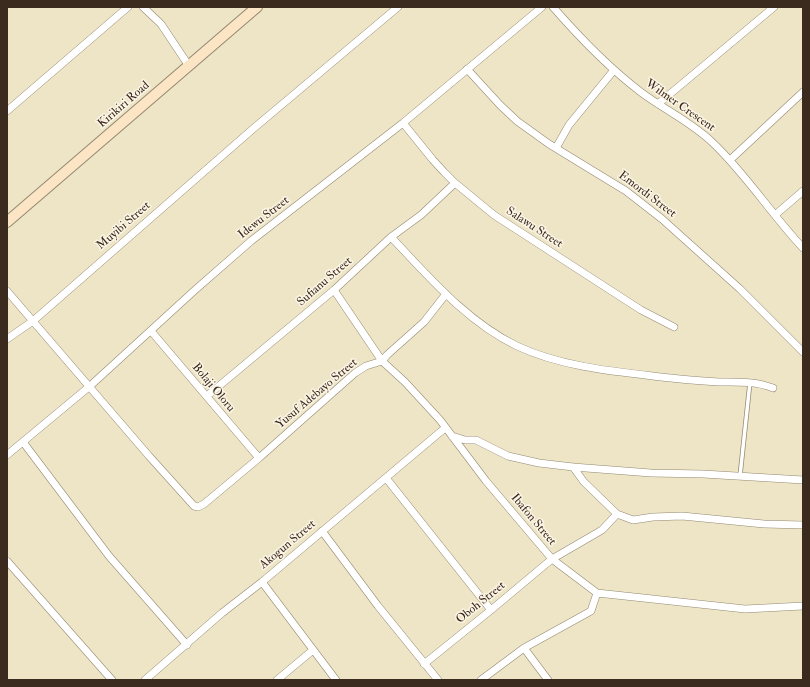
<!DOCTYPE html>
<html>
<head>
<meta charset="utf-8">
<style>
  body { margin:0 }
  #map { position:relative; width:810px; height:687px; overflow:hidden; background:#ede5c5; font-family:"IM FELL Double Pica",serif }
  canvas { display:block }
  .frame { position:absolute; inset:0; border:8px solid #3b2a1e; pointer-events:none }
</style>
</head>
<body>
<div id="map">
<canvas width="810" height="687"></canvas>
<div class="frame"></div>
</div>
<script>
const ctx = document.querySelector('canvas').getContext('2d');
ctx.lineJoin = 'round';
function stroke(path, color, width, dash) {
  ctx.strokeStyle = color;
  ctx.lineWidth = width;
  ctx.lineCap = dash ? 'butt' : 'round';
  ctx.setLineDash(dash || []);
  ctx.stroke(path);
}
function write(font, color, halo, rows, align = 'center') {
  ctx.font = font + ' "IM FELL Double Pica",serif';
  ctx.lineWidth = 3;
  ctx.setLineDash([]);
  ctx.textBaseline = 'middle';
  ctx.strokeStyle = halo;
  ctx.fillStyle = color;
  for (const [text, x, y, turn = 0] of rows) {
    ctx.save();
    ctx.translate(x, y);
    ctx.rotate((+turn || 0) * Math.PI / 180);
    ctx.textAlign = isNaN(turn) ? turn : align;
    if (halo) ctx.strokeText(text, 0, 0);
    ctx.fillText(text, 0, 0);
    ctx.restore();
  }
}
const lane = new Path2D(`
  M740 476 750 382`);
const street = new Path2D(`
  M143 7 161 24 189 66
  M553 7C580 38 609 68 642 93 665 110 691 122 712 142 746 174 771 214 803 248
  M467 69 500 105 517 121 549 144 626 191 662 219 740 289 803 352
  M658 104 774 7
  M7 111 128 7
  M403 123 433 160 444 172 455 183 494 215 641 310 674 327
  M556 148 569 125 614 70
  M730 160 803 92
  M775 215 803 191
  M391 237C429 277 467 322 517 346 564 368 620 372 671 378 687 380 703 381 719 382 738 382 755 381 773 388
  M334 290 382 361 405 382 440 420 486 481 552 559 597 593 745 609 803 606
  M7 291 149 456 194 506 198 507 204 504 259 458 355 373 366 366 382 361 387 355 424 322 446 294
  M151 331 259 458
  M7 339 33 321 254 128 398 7
  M207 396 334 290 391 237 421 215 455 183
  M452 436 465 440H476L508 456 539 463 573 467 651 473 703 474 803 480
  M23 442 109 556 187 645
  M7 455 90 386 195 290 251 241 403 123 542 7
  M573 467 584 482 617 514
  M386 478 491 610
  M322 531 378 606 438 680
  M7 561 112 680
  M262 582 336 680
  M524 648 548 680
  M424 664 491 610 552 559 602 530 617 514 633 520 653 517 682 516 764 524 803 525
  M145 680 222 613 262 582 445 428
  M277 680 313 650
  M481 680 524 648 591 611 597 593`);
const secondary = new Path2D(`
  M7 222 257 7`);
stroke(lane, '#948872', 5);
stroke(street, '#948872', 8);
stroke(secondary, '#948872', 12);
stroke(lane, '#fff', 3.5);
stroke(street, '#fff', 7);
stroke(secondary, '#fce5c4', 10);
write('12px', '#3b2a1e', '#fcf5e5', [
  ["Kirikiri Road",124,105,-41],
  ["Wilmer Crescent",680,106,35],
  ["Emordi Street",647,195,37],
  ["Idewu Street",264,218,-38],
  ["Muyibi Street",124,226,-41],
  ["Salawu Street",534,228,33],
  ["Sufianu Street",325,282,-41],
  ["Bolaji Oloru",213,388,50],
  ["Yusuf Adebayo Street",317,394,-40],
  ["Ibafon Street",533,520,50],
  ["Akogun Street",288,545,-40],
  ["Oboh Street",481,603,-39]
]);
</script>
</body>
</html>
